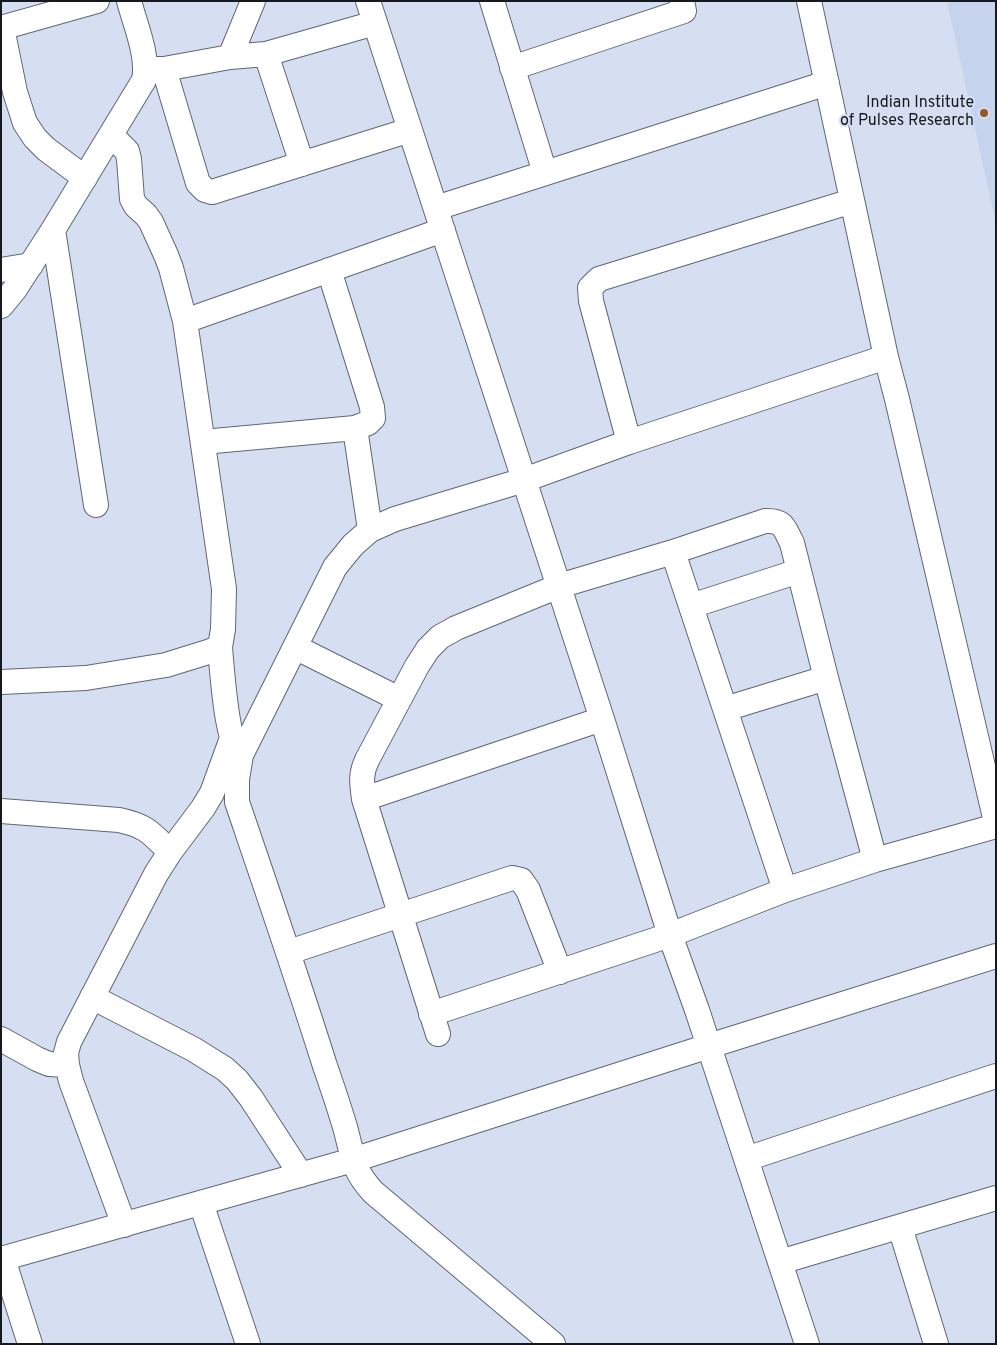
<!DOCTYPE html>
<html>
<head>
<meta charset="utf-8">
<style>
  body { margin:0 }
  #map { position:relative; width:997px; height:1345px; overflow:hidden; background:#d5dff1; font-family:Overpass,sans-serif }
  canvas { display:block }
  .frame { position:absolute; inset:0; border:2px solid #161a20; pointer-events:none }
</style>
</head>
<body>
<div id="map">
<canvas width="997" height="1345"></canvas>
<div class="frame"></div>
</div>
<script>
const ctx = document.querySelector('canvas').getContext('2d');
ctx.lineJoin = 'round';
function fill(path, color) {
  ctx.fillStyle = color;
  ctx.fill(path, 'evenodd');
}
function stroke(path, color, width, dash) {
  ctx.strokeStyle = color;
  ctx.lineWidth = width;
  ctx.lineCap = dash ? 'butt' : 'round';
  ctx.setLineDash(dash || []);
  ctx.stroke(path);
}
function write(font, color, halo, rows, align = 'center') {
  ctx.font = font + ' Overpass,sans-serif';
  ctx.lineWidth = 4;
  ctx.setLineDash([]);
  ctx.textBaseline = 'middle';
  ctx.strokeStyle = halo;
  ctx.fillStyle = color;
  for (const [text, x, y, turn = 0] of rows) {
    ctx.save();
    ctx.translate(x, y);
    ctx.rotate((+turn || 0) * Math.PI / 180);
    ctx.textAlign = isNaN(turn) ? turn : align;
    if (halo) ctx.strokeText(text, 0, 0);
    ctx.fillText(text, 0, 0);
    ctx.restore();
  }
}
fill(new Path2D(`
  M947 1H996V224Z`), '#c6d3ec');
const minor = new Path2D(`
  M368 1 602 719 670 935 697 1010 807 1344
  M492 1 545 173
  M809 1 886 357 897 399 996 822
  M1 28 97 1
  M2 28 15 92 25 123 35 138 46 149 85 178
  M266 54 302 164
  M230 57 253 1
  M512 68 684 11 682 1
  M150 69H164L230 57 266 54 375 23
  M164 69 198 183 205 190 212 192 410 130
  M111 135 127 151 129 159 132 199 136 206 146 215 151 222 166 255 171 268 185 321
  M436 208 827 83
  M53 230 96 505
  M1 270 31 265
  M1 306 15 289 53 230 144 80C149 56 135 24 129 1
  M355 428 370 530
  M203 442 355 428 368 423 373 418 372 407 329 270
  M629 442 591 301 590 288 599 279 852 201
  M673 552 785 890
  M691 606 799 571
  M220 647C222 669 226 738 239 753
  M295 647 399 699
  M1 682 86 678 166 665 208 652 220 647 223 629 224 589 185 321 443 230
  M725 709 826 678
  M364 799C362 783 360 775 367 760L417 666 428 649 440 637 456 628 559 586 673 552 765 521C784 520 784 528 792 543L826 678 875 860
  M1 811 119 820C147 826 151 833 170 852
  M289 952 512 878 521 880 528 890 560 972
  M92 997 193 1049 225 1069 237 1080 251 1098 301 1175
  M431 1014 670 935 785 890 875 860 996 826
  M438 1034 364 799 602 719
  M1 1039 37 1059 49 1064 67 1065
  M746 1159 996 1076
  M201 1203 248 1344
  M124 1225 71 1081 67 1065 66 1053 69 1042 156 874 170 852 203 808 212 793 232 738
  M900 1227 936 1344
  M1 1259 353 1160 709 1046 996 956
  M3 1259 30 1344
  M780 1262 996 1198
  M553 1344 373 1192C352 1169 353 1156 345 1127 339 1107 332 1086 325 1066 297 977 267 890 237 802V779L241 755 335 567 353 545 370 530 395 519 524 480 629 442 886 357`);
stroke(minor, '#5e6777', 26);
stroke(minor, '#fff', 24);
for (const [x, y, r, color] of [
  [984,113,5,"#985624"]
]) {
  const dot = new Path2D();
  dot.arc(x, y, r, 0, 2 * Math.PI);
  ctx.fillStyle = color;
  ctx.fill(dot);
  stroke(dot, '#d5dff1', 2);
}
write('16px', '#161a20', '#d5dff1', [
  ["Indian Institute",974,104],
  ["of Pulses Research",974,122]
], 'right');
</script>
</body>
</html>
